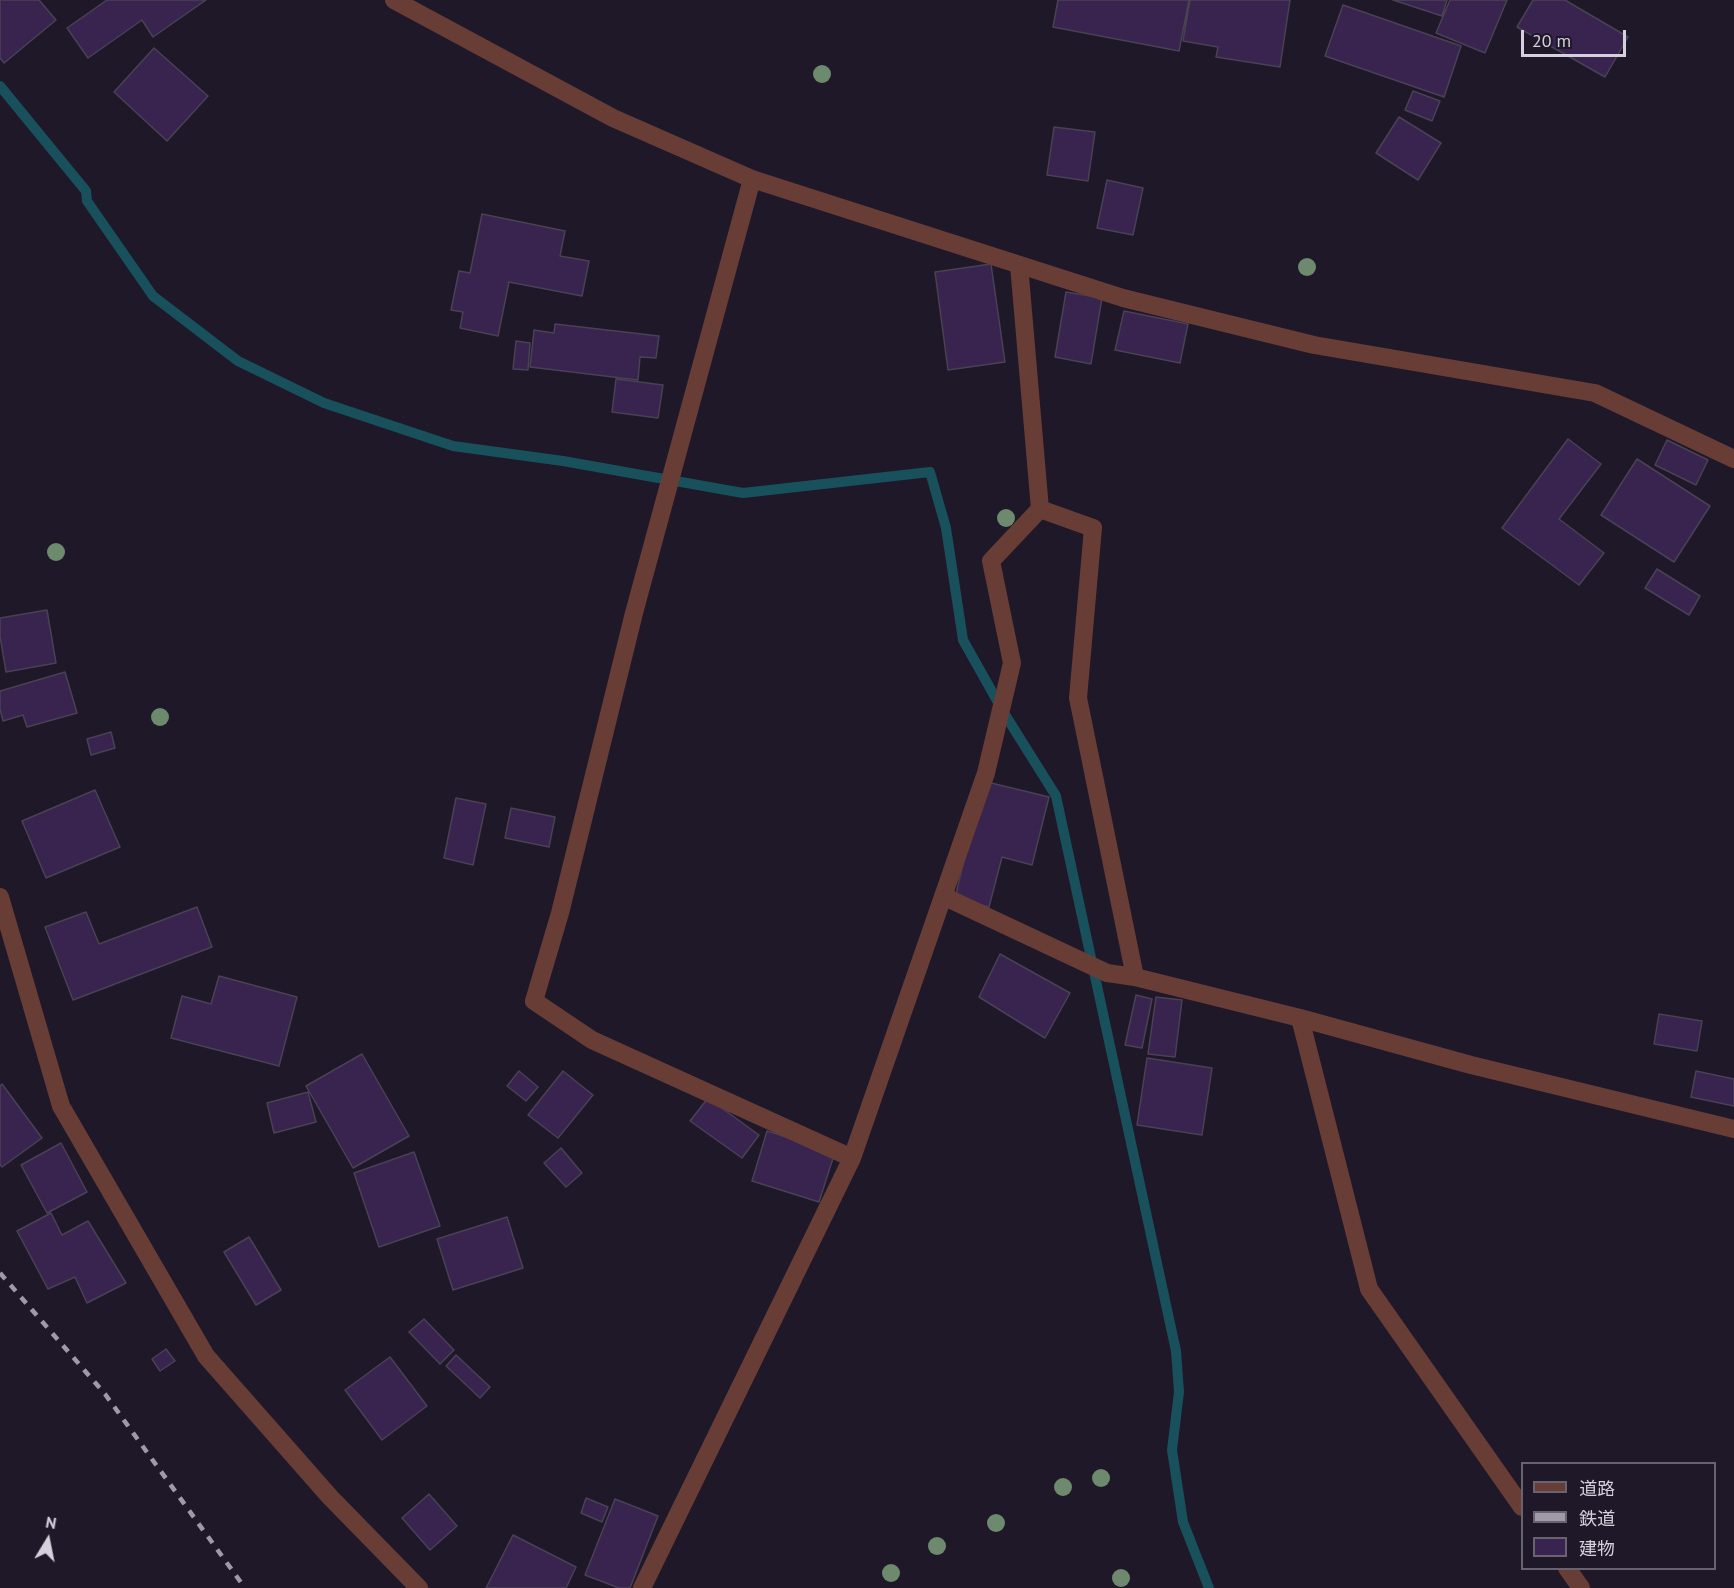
<!DOCTYPE html>
<html>
<head>
<meta charset="utf-8">
<style>
  body { margin:0 }
  #map { position:relative; width:1734px; height:1588px; overflow:hidden; background:#1f1829; font-family:"PT Sans","Noto Sans JP",sans-serif }
  canvas { display:block }
  .legend { position:absolute; left:1521px; top:1462px; width:195px; height:108px; box-sizing:border-box; background:#1f1829; border:2px solid #686271; margin:0; padding:8px 10px; list-style:none; font-size:18px; color:#d5d0dc }
  .legend li { display:flex; align-items:center; gap:12px; height:30px }
  .legend b { width:30px; border:2px solid #686271 }
  .north { position:absolute; left:18px; top:1510px; width:60px; height:60px; -webkit-text-stroke:4px #1f1829; paint-order:stroke; rotate:10deg; font-size:16px; font-weight:700; line-height:24px; text-align:center; color:#d5d0dc }
  .north::after { content:''; display:block; margin:auto; width:21px; height:27px; background:#d5d0dc; clip-path:polygon(50% 0,100% 100%,50% 72%,0 100%) }
  .scale { position:absolute; left:1521px; top:30px; width:105px; height:27px; box-sizing:border-box; border:3px solid #d5d0dc; border-top:0; padding-left:8px; font-size:18px; line-height:21px; white-space:nowrap; color:#d5d0dc; -webkit-text-stroke:4px #1f1829; paint-order:stroke }
</style>
</head>
<body>
<div id="map">
<canvas width="1734" height="1588"></canvas>
<ul class="legend">
<li><b style="height:8px;background:#673d36"></b>道路</li>
<li><b style="height:8px;background:#a09aa7"></b>鉄道</li>
<li><b style="height:16px;background:#38244e"></b>建物</li>
</ul>
<div class="north">N</div>
<div class="scale">20 m</div>
</div>
<script>
const ctx = document.querySelector('canvas').getContext('2d');
ctx.lineJoin = 'round';
function stroke(path, color, width, dash) {
  ctx.strokeStyle = color;
  ctx.lineWidth = width;
  ctx.lineCap = dash ? 'butt' : 'round';
  ctx.setLineDash(dash || []);
  ctx.stroke(path);
}
function fill(path, color) {
  ctx.fillStyle = color;
  ctx.fill(path, 'evenodd');
}
stroke(new Path2D(`
  M0 86 86 191 87 201 153 296 238 361 324 403 453 446 563 461 743 493 930 472 946 528 963 640 1004 713 1056 796 1176 1351 1179 1392 1172 1450 1183 1522 1209 1588`), '#18515c', 10);
const building = new Path2D(`
  M0 0H39L56 20 4 63 0 58Z
  M107 0H206L153 37 142 20 88 58 67 28Z
  M1058 0H1189L1179 51 1053 27Z
  M1190 0H1290L1280 67 1216 57 1218 47 1183 41Z
  M1393 0H1447L1442 16Z
  M1450 0H1507L1485 53 1436 33Z
  M1533 0H1565L1628 37 1605 77 1517 27Z
  M1343 5 1461 46 1444 97 1325 56Z
  M154 48 208 96 167 141 114 92Z
  M1413 91 1440 101 1432 121 1405 110Z
  M1399 117 1441 143 1418 180 1376 153Z
  M1054 127 1095 132 1088 181 1047 175Z
  M1107 180 1143 188 1133 235 1097 228Z
  M482 214 565 231 560 256 589 261 582 296 509 282 498 336 460 328 463 312 451 310 459 271 470 273Z
  M991 264 1005 362 948 370 935 272Z
  M1066 292 1102 298 1091 364 1055 357Z
  M1124 311 1188 324 1180 363 1115 350Z
  M555 324 659 336 656 358 640 357 638 380 530 367 534 330 554 333Z
  M516 341 530 343 528 370 513 369Z
  M616 379 663 385 658 418 612 412Z
  M1568 439 1601 464 1559 519 1604 553 1579 585 1502 528Z
  M1667 440 1708 460 1696 485 1655 465Z
  M1637 459 1710 506 1674 562 1601 515Z
  M1657 569 1700 596 1689 615 1645 588Z
  M47 610 56 663 6 672 0 636V618Z
  M65 672 77 713 27 727 23 715 3 721 0 709V691Z
  M111 732 115 748 91 755 87 739Z
  M983 781 1049 797 1032 865 1002 857 989 907 955 898Z
  M95 790 120 847 46 878 22 821Z
  M456 798 486 804 473 865 444 858Z
  M511 808 555 817 549 847 505 838Z
  M197 907 212 947 73 1000 45 927 86 912 99 944Z
  M1000 954 1070 993 1045 1038 979 997Z
  M219 976 297 997 279 1066 171 1038 182 996 211 1004Z
  M1136 995 1152 999 1142 1048 1125 1045Z
  M1156 997 1182 1000 1175 1057 1148 1054Z
  M1659 1014 1702 1021 1697 1051 1654 1044Z
  M362 1054 409 1136 353 1168 306 1086Z
  M1147 1058 1212 1068 1202 1135 1137 1125Z
  M519 1071 538 1087 526 1101 507 1086Z
  M563 1071 593 1095 558 1138 528 1115Z
  M1696 1071 1734 1079V1106L1691 1097Z
  M2 1084 42 1138 2 1167 0 1165V1086Z
  M308 1092 316 1122 274 1133 267 1103Z
  M708 1098 759 1135 742 1158 690 1121Z
  M767 1131 835 1152 819 1202 752 1181Z
  M61 1143 87 1192 47 1213 21 1165Z
  M561 1148 582 1173 566 1187 544 1163Z
  M414 1152 440 1226 379 1247 354 1173Z
  M51 1213 62 1235 88 1221 126 1283 87 1303 75 1277 48 1289 17 1231Z
  M507 1217 523 1268 453 1290 437 1239Z
  M249 1237 281 1290 256 1305 224 1252Z
  M424 1319 454 1350 440 1364 409 1332Z
  M166 1349 175 1361 160 1371 152 1359Z
  M456 1355 490 1387 480 1398 446 1366Z
  M390 1357 427 1406 382 1440 345 1390Z
  M429 1494 457 1526 430 1550 402 1518Z
  M586 1498 608 1507 602 1522 581 1513Z
  M615 1499 658 1516 630 1588H619L585 1575Z
  M513 1535 576 1567 566 1588H486Z`);
fill(building, '#38244e');
stroke(building, '#494154', 1.5);
stroke(new Path2D(`
  M752 179 634 613 560 913 534 1001 592 1040 852 1158
  M1040 509 1093 528 1078 698 1135 977
  M943 896 1107 973 1135 977 1300 1018 1471 1065 1734 1129
  M1300 1018 1369 1289 1522 1507
  M1567 1568 1581 1588
  M642 1588 852 1158 986 773 1012 663 991 561 1040 509 1019 265`), '#673d36', 18);
stroke(new Path2D(`
  M394 0 613 118 752 179 1123 298 1314 345 1595 393 1734 459
  M0 897 61 1106 206 1356 330 1497 419 1588`), '#673d36', 18);
stroke(new Path2D(`
  M0 1273 105 1394 245 1588`), '#a09aa7', 4.5, [8, 8]);
ctx.fillStyle = '#6d896e';
for (const [x, y] of [
  [822,74],
  [1307,267],
  [1006,518],
  [56,552],
  [160,717],
  [1101,1478],
  [1063,1487],
  [996,1523],
  [937,1546],
  [891,1573],
  [1121,1578]
]) {
  ctx.beginPath();
  ctx.arc(x, y, 9, 0, 2 * Math.PI);
  ctx.fill();
}
</script>
</body>
</html>
